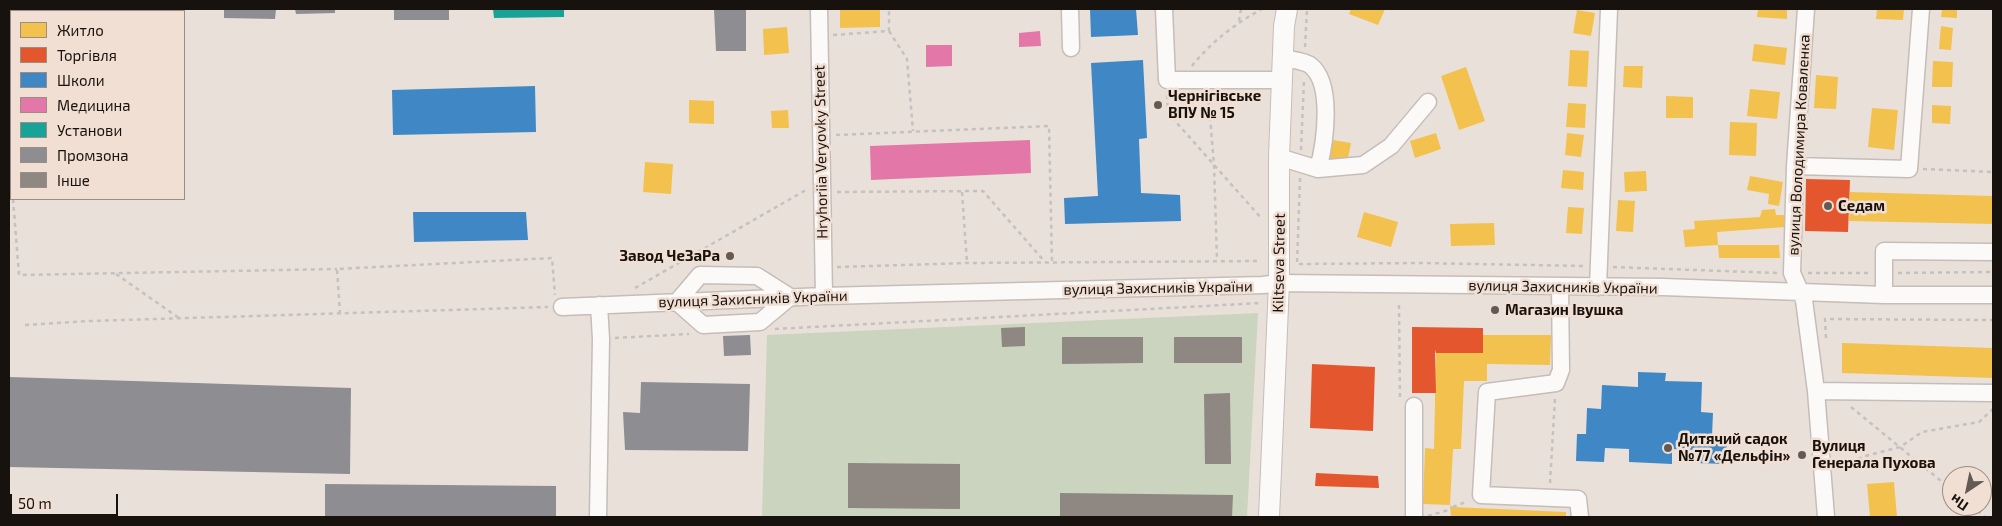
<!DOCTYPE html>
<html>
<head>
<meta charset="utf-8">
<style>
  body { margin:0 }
  #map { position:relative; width:2002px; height:526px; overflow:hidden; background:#eae0da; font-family:"Exo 2",sans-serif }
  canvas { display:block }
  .frame { position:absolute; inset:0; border:10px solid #18120e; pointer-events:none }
  .legend { position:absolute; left:10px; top:10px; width:175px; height:190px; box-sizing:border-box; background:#f1dfd3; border:1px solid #9a8d84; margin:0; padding:6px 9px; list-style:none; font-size:15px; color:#18120e }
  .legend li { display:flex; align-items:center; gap:10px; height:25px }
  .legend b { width:25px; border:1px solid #9a8d84 }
  .north { position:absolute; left:1942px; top:466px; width:50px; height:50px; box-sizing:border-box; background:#f1dfd3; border:1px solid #9a8d84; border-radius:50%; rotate:214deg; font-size:14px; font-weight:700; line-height:20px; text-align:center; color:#18120e }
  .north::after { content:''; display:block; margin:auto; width:18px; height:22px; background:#625a55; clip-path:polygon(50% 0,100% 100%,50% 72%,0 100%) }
  .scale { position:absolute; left:10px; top:494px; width:108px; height:22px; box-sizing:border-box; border:2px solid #18120e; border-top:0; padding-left:6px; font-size:15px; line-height:18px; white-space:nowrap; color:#18120e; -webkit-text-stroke:4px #f1dfd3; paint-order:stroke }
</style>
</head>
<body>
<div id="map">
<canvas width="2002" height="526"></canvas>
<div class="frame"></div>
<ul class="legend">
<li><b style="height:14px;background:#f2c14e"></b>Житло</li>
<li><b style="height:14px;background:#e4572e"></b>Торгівля</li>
<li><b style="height:14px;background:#3f88c5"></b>Школи</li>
<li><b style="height:14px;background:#e377a8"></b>Медицина</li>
<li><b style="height:14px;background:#17a398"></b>Установи</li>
<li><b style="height:14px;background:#8d8d92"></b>Промзона</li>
<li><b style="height:14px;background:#8e8782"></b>Інше</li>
</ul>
<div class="north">Пн</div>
<div class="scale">50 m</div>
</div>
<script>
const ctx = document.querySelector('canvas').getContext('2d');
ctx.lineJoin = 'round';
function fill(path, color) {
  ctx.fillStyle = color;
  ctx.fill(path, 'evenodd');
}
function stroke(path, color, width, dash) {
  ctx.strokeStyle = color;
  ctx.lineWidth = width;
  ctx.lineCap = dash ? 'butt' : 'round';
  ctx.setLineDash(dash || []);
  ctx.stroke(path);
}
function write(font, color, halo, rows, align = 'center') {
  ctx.font = font + ' "Exo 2",sans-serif';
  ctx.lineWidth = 5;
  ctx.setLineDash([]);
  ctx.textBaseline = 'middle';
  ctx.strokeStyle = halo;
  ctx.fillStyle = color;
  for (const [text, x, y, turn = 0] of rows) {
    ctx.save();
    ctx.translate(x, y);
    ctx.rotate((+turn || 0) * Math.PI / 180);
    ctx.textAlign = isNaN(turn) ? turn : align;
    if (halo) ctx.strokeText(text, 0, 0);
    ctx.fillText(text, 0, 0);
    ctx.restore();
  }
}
fill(new Path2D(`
  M1258 313 1247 517H762L767 335Z`), '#cad4bf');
fill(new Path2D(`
  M840 9H880V27L840 28Z
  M1351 9H1385L1378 25 1349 14Z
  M1758 9H1787V19L1757 17Z
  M1877 9H1904L1903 20 1876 19Z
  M1942 9H1957V18L1941 17Z
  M1577 10 1595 13 1591 36 1573 33Z
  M1941 26 1953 28 1951 50 1939 49Z
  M787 27 789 53 764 55 763 29Z
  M1754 44 1787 48 1785 65 1752 61Z
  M1570 50 1589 51 1587 87 1568 86Z
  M1933 61 1953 62 1952 87H1932Z
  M1624 66H1643L1642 88 1623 87Z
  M1466 67 1485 121 1459 130 1441 76Z
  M1816 75 1838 77 1836 109 1814 108Z
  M1750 89 1780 92 1777 119 1747 116Z
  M1666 96 1693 97V118H1666Z
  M689 100 714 101V124L689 123Z
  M1568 103 1586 104 1585 128 1566 127Z
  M1932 105 1951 106 1950 124 1932 123Z
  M1872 108 1898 110 1894 150 1868 147Z
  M788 110 789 128H772L771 111Z
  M1730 122 1757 123 1756 156 1729 155Z
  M1436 133 1441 149 1415 158 1410 141Z
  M1567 133 1584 135 1581 157 1565 155Z
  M1333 140 1351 143 1347 163 1329 160Z
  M645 162 673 164 671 194 643 192Z
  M1563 170 1584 172 1583 190 1561 188Z
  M1646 171 1647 191 1625 192 1624 172Z
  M1750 176 1783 182 1779 206 1768 204 1769 194 1747 190Z
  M1850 192 1993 196V224L1849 221Z
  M1618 200 1635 201 1633 232 1616 231Z
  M1568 207 1584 208 1582 234 1566 233Z
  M1775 209 1776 215H1784L1785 227 1717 232 1718 245 1685 247 1683 230 1695 229 1694 221 1760 217 1762 210Z
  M1364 212 1398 222 1391 247 1357 237Z
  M1494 223 1495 245 1451 246 1450 224Z
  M1718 245H1779L1780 258H1719Z
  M1483 335H1551L1550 365 1487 364V381H1464L1461 449H1453L1450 505 1423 504 1425 448 1434 449 1436 353H1483Z
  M1842 343 1993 348V378L1842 373Z
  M1894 482 1897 517H1870L1867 484Z
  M1450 505 1453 507 1566 512V517H1451Z`), '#f2c14e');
fill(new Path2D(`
  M1806 179 1850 180 1848 232 1805 231Z
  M1412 327 1483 328V353H1436L1435 350 1436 393H1412Z
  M1312 364 1375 367 1373 431 1310 428Z
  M1316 473 1378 476 1379 488 1315 486Z`), '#e4572e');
fill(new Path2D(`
  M1090 9H1136L1138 35 1091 37Z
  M1143 60 1147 138 1139 139 1141 193 1180 195 1181 221 1065 224 1064 198 1098 196 1091 63Z
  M535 86 536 132 393 135 392 90Z
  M413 212H526L528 240 414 242Z
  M1638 372 1666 373 1665 381 1702 382 1701 412 1713 413 1712 436 1727 437 1726 464 1696 463 1697 450 1672 449V464L1629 462V449L1605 448 1604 462 1576 461 1577 434H1586L1587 408 1601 409 1602 385 1638 387Z`), '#3f88c5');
fill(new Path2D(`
  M1040 31 1041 46 1019 47V33Z
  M926 45H952V66L926 67Z
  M1030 140 1031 173 871 180 870 146Z`), '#e377a8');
fill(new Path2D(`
  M493 9H564V17L494 18Z`), '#17a398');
fill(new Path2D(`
  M224 9H276L275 19 224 18Z
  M295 9H335V13L296 14Z
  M394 9H449V20H394Z
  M714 9H746V51H716Z
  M750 335 751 355 724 356 723 336Z
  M9 377 351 388 350 474 9 467Z
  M641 382 750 384 748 451 625 450 623 412 640 413Z
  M325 484 556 486V517H325Z`), '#8d8d92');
fill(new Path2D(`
  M1025 327V346L1002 347 1001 328Z
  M1062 337H1143V363L1062 364Z
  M1174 337H1242V363H1174Z
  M1230 393 1231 464H1205L1204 394Z
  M848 463 960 464V509L848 508Z
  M1060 493 1233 495 1232 517H1060Z`), '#8e8782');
const minor = new Path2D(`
  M819 9 824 296
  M1070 9 1071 48
  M1164 9 1167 80H1283
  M1806 9 1795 166 1792 273 1804 300 1807 323 1816 391 1826 517
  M1284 58C1292 60 1304 61 1310 65 1334 83 1325 144 1318 169
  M1279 157 1318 169 1363 165 1391 146 1428 102
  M1795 166 1909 169 1921 9
  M700 275 757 276 790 297 760 322 703 325 677 302Z
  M1560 287 1561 370 1556 383 1487 392 1481 495 1578 499 1580 517
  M1598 287 1609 9
  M1884 295V251L1993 252
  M562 307 824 296 1263 285 1279 283 1663 287 1884 295H1993
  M1816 391 1993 393
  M598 517 601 339 599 305
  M1414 517V406`);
const major = new Path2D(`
  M1269 517 1279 283V157L1284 26 1287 9`);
stroke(minor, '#c4bdb8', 19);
stroke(major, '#c4bdb8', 22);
stroke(new Path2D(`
  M1239 21 1241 9
  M889 31 907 59 913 131
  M833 35 889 31V9
  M1305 47 1307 9
  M1192 66C1211 42 1236 23 1262 9
  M1208 93 1214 165 1217 260
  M1167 95 1168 113 1262 219
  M836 135 1049 126 1052 262
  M9 142 11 177
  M1301 150 1304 80
  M1923 169 1993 172
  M1300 178 1297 264 1421 263 1585 266
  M837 192 983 191 1045 262
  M962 192 967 263
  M13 199 19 275 337 269
  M837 267 967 263 1261 261
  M1613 267 1777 273
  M1808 273H1870
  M1898 273 1993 272
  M116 274 179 318
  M635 288 806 190
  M1399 305 1400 400
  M340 314 337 269 552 258 555 295
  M25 325 90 321 548 307
  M775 329 1261 303
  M615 338 689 334
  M1826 338 1825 319 1993 320
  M1851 407 1952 490
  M1836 469 1865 456 1900 447 1922 432 1979 422 1993 409
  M1550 483 1555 398
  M1971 506 1985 517
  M1453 507 1468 501
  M1428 516 1452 509`), '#c4c1bf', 2.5, [4, 4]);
stroke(minor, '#fcfaf9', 16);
stroke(major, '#fcfaf9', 20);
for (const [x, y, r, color] of [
  [1158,105,5,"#625a55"],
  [1828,206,5,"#625a55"],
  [730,256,5,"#625a55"],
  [1495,310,5,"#625a55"],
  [1668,448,5,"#625a55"],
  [1802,455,5,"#625a55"]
]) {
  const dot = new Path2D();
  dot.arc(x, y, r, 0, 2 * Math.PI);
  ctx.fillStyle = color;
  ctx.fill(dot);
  stroke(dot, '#f1dfd3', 2);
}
write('bold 15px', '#18120e', '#f1dfd3', [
  ["Чернігівське",1168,96],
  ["ВПУ № 15",1168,113],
  ["Седам",1838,206],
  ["Завод ЧеЗаРа",720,256,"right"],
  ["Магазин Івушка",1505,310],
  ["Дитячий садок",1678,439],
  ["№77 «Дельфін»",1678,456],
  ["Вулиця",1812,446],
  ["Генерала Пухова",1812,463]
], 'left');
write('15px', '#18120e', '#f1dfd3', [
  ["вулиця Володимира Коваленка",1799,145,-87],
  ["Hryhoriia Veryovky Street",821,152,-91],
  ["Kiltseva Street",1279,263,-89],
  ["вулиця Захисників України",1563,287,1],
  ["вулиця Захисників України",1158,288,-1],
  ["вулиця Захисників України",753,299,-2]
]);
</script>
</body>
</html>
